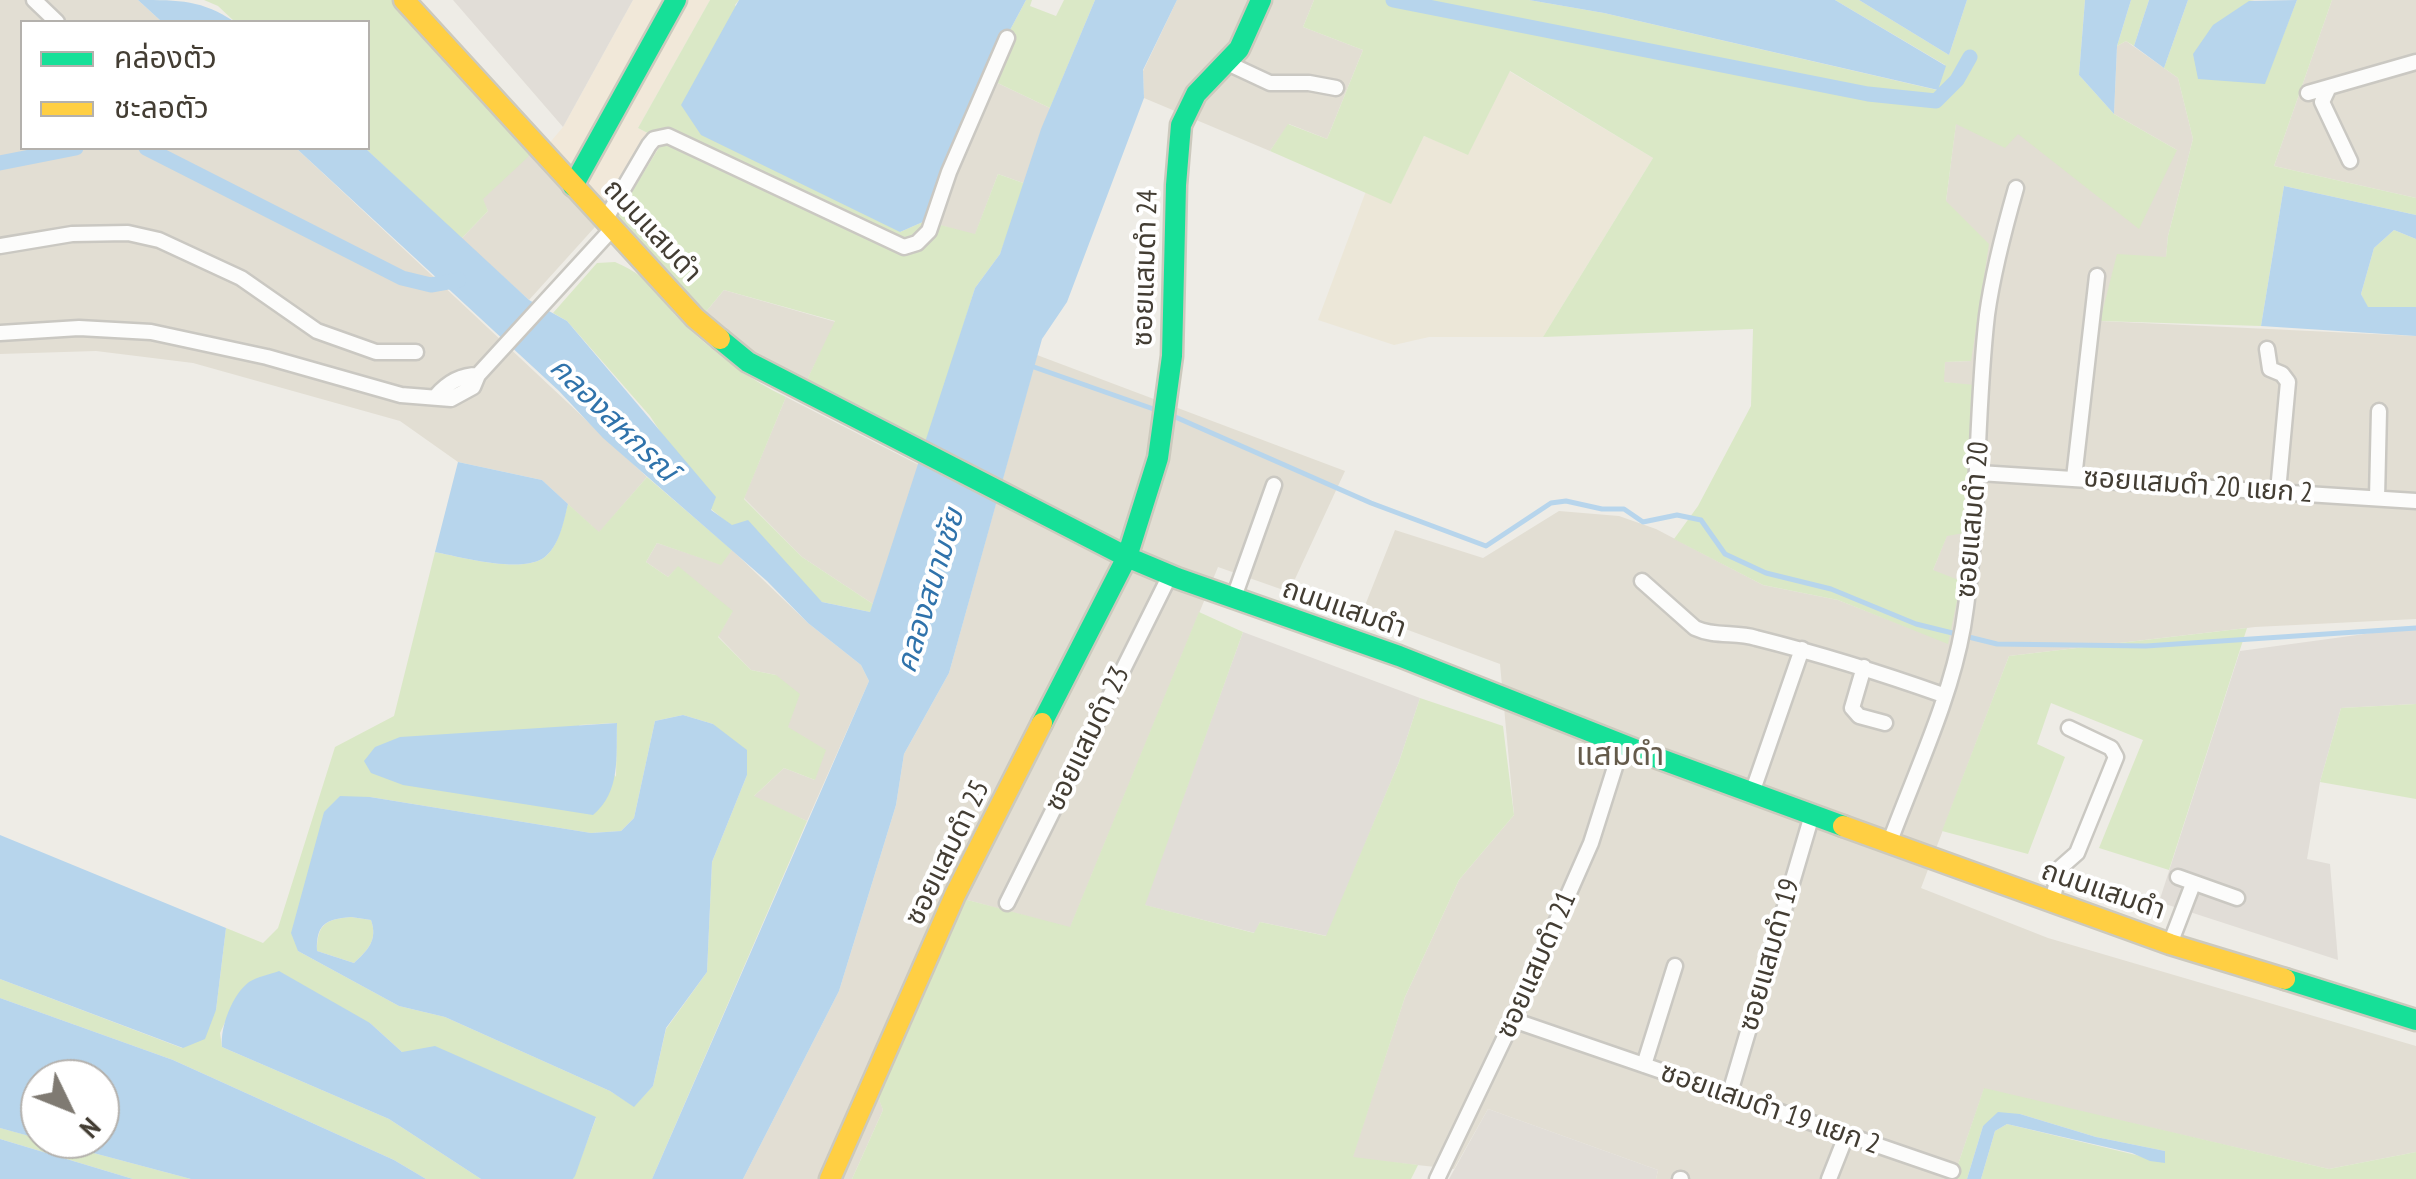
<!DOCTYPE html>
<html>
<head>
<meta charset="utf-8">
<style>
  body { margin:0 }
  #map { position:relative; width:2416px; height:1179px; overflow:hidden; background:#eeece6; font-family:"PT Sans Narrow","Noto Sans Thai",sans-serif }
  canvas { display:block }
  .legend { position:absolute; left:20px; top:20px; width:350px; height:130px; box-sizing:border-box; background:#fff; border:2px solid #b4b1ad; margin:0; padding:12px 18px; list-style:none; font-size:30px; color:#433d33 }
  .legend li { display:flex; align-items:center; gap:20px; height:50px }
  .legend b { width:50px; border:2px solid #b4b1ad }
  .north { position:absolute; left:20px; top:1059px; width:100px; height:100px; box-sizing:border-box; background:#fff; border:2px solid #b4b1ad; border-radius:50%; rotate:133deg; font-size:28px; font-weight:700; line-height:40px; text-align:center; color:#433d33 }
  .north::after { content:''; display:block; margin:auto; width:35px; height:45px; background:#7f7a72; clip-path:polygon(50% 0,100% 100%,50% 72%,0 100%) }
</style>
</head>
<body>
<div id="map">
<canvas width="2416" height="1179"></canvas>
<ul class="legend">
<li><b style="height:12px;background:#16e098"></b>คล่องตัว</li>
<li><b style="height:12px;background:#ffcf43"></b>ชะลอตัว</li>
</ul>
<div class="north">N</div>
</div>
<script>
const ctx = document.querySelector('canvas').getContext('2d');
ctx.lineJoin = 'round';
function fill(path, color) {
  ctx.fillStyle = color;
  ctx.fill(path, 'evenodd');
}
function stroke(path, color, width, dash) {
  ctx.strokeStyle = color;
  ctx.lineWidth = width;
  ctx.lineCap = dash ? 'butt' : 'round';
  ctx.setLineDash(dash || []);
  ctx.stroke(path);
}
function write(font, color, halo, rows, align = 'center') {
  ctx.font = font + ' "PT Sans Narrow","Noto Sans Thai",sans-serif';
  ctx.lineWidth = 8;
  ctx.setLineDash([]);
  ctx.textBaseline = 'middle';
  ctx.strokeStyle = halo;
  ctx.fillStyle = color;
  for (const [text, x, y, turn = 0] of rows) {
    ctx.save();
    ctx.translate(x, y);
    ctx.rotate((+turn || 0) * Math.PI / 180);
    ctx.textAlign = isNaN(turn) ? turn : align;
    if (halo) ctx.strokeText(text, 0, 0);
    ctx.fillText(text, 0, 0);
    ctx.restore();
  }
}
fill(new Path2D(`
  M0 0H138L162 22H22V148H296L647 477 599 533 542 480 458 462 400 421 193 363 96 351 0 354Z
  M1177 0H1314L1303 27 1363 50 1327 139 1289 124 1270 151 1144 98 1143 71Z
  M2332 0H2416V198L2274 166Z
  M2126 41 2178 78 2193 139 2168 236 2166 258 2100 321 2416 336V619L2255 627 2009 656 1921 888 2048 938 2416 1046V1152L2329 1169 1984 1089 1953 1179H1656L1658 1170 1488 1109 1454 1169 1352 1158 1405 997 1459 880 1514 815 1500 664 1362 613 1395 530 1483 558 1559 511 1619 516 1656 529 1763 585 1838 600 1948 643 1933 570 1947 535 1975 386 1943 382 1945 362 1971 361 1946 201 1956 123 2005 147 2017 133 2177 150 2114 114 2117 46Z
  M985 77 1050 108 1026 184 998 174 975 235 925 221Z
  M531 152 595 227 529 300 461 239 488 211 482 199Z
  M724 290 836 322 806 382 767 362 704 314Z
  M1037 355 1345 471 1289 592 1218 567 1070 928 960 898 878 1096 883 1110 852 1179H743L839 991 896 805 904 754 949 673Z
  M786 397 919 465 873 604 802 557 744 498Z
  M657 543 720 564 732 550 808 623 861 665 869 681 807 821 753 797 784 768 815 780 788 727 776 675 751 670 718 636 732 612 678 567 668 577 646 562Z`), '#e2ded3');
fill(new Path2D(`
  M633 0H710L638 128 663 141 615 219 547 146 563 127Z`), '#f1e8d9');
fill(new Path2D(`
  M453 0H633L563 127Z
  M2416 627V704L2341 708 2320 782 2307 859 2330 864 2338 960 2159 902 2240 651Z
  M1243 632 1420 698 1399 762 1327 936 1260 922 1255 933 1144 905Z
  M1488 1109 1658 1170 1656 1179H1449Z`), '#e1ddd7');
fill(new Path2D(`
  M1509 71 1653 158 1543 337H1429L1394 345 1318 320 1366 191 1391 203 1424 136 1468 154Z`), '#ece7d8');
fill(new Path2D(`
  M204 0H392L531 152 528 157 483 199 488 211 461 239 365 148 368 22H235L218 6Z
  M710 0H739L735 5 900 232 925 221 975 234 998 174 1026 184 1000 254 975 288 927 442 858 411 806 382 835 321 724 290 704 314 615 219 663 141 638 128Z
  M1026 0H1032L1030 6 1056 16 1064 0H1095L1050 108 985 77Z
  M1314 0H1529L1604 13 1937 90 1945 65 1835 0H1859L1949 55 1967 0H2085L2079 75 2114 114 2177 150 2139 229 2018 134 2005 148 1956 124 1946 201 1989 244 1971 361 1945 362 1944 382 1975 385 1964 533 1947 536 1933 570 1961 581 1948 644 1838 600 1763 585 1674 539 1698 506 1751 406 1753 329 1543 337 1653 158 1510 71 1468 155 1424 136 1391 204 1270 151 1288 124 1327 139 1363 50 1303 27Z
  M2131 0H2149L2134 46 2126 41 2117 46Z
  M2188 0H2255L2249 1 2264 84 2297 0H2332L2274 166 2416 198V215L2284 186 2261 326 2100 321 2117 254 2166 257 2168 236 2193 139 2178 78 2164 68Z
  M2394 230 2416 239V307H2367L2361 294 2374 248Z
  M615 262C658 280 658 301 689 329 718 355 751 381 786 397L744 499 802 557 873 604 870 612 822 602 711 509 650 416 567 321 553 313 597 263Z
  M647 477 732 550 721 565 657 543 646 562 668 577 678 566 733 611 718 637 751 670 776 675 800 694 788 727 826 750 815 780 784 768 754 796 807 821 652 1179H573L596 1118 402 1052 370 1023 232 1007 220 1033 222 1047 389 1119 481 1179H426L394 1160 173 1060 0 998V979L182 1048 216 1010 226 928 263 943 278 928 335 747 394 716 435 552C461 557 525 575 546 556 560 544 563 520 568 504L599 532ZM683 715 713 724 747 775 712 862 707 972 666 1029 653 1086 634 1106 610 1091 445 1017 399 1006 298 951 370 797 591 833 621 831 634 818 655 721ZM616 723 617 724 616 777 579 725Z
  M1199 612 1243 632 1145 905 1254 933 1260 922 1326 936 1399 762 1420 698 1503 726 1514 815 1459 880 1405 997 1353 1157 1418 1165 1411 1179H852L883 1110 878 1097 960 898 1070 927Z
  M2247 628 2169 870 2099 848 2143 740 2051 703 2037 744 2065 757 2028 854 1942 831 2009 656Z
  M2416 704V799L2320 782 2341 708Z
  M351 917 371 920C378 940 368 950 354 963L317 951C317 925 325 919 351 917Z
  M1984 1088 2329 1169 2416 1152V1179H1981L1995 1131 2007 1124 2165 1162V1151L2096 1137 2020 1114 1983 1126 1967 1179H1953Z
  M0 1128 191 1179H133L0 1139Z`), '#dae8c6');
fill(new Path2D(`
  M138 0C180 0 202 0 235 22H162Z
  M739 0H1026L985 77 925 221 900 232 701 135 681 105Z
  M1095 0H1177L1143 70 1144 98 1067 302 1042 339 949 673 904 754 896 805 839 991 743 1179H652L869 681 861 665 808 623 767 581 603 438 559 391 296 148H365L529 300 567 321 716 497 711 510 732 525 748 520 822 602 870 612 975 288 1000 254 1041 129Z
  M1529 0H1835L1946 66 1938 90 1604 13Z
  M1859 0H1967L1949 55Z
  M2085 0H2131L2117 46 2114 114 2079 75Z
  M2149 0H2188L2164 68 2134 46Z
  M2297 0 2265 84 2198 79 2193 54 2213 25 2249 1Z
  M2284 186 2416 215V239L2394 230 2374 248 2361 294 2368 307H2416V336L2261 326Z
  M458 462 542 480 568 504C564 520 560 544 546 556 525 575 461 557 435 552Z
  M683 715 713 724 747 750V775L712 862 707 972 666 1028 653 1086 634 1107 610 1091 445 1017 399 1006 298 951 291 933 324 812 340 796 370 797 591 833 621 831 634 818 655 721ZM351 917 371 920C378 940 368 950 354 963L317 951C316 925 325 919 351 917Z
  M617 723C616 756 621 792 593 815L403 785 371 773 364 761 375 747 400 737Z
  M0 835 226 928 216 1010 205 1039 183 1048 0 979Z
  M279 971 370 1023 402 1052 435 1046 596 1117 575 1176 573 1179H481L389 1119 222 1047C220 1027 232 995 249 982 257 977 271 974 279 971Z
  M0 998 173 1060 394 1160 426 1179H191L41 1139H100V1079H40V1139L0 1128Z
  M1998 1112 2020 1114 2096 1137 2165 1151V1163L2150 1161 2132 1153 2007 1124 1995 1131 1981 1179H1967L1983 1126Z
  M0 1139 133 1179H0Z`), '#b7d5ec');
stroke(new Path2D(`
  M1031 366 1162 412
  M1173 416 1371 503 1486 546 1551 503 1566 501 1602 509H1624L1643 522 1677 515 1701 520 1725 554 1766 573 1831 589 1916 624 1997 644 2146 646 2416 628`), '#b7d5ec', 5);
stroke(new Path2D(`
  M1393 0 1868 94 1936 101 1957 80 1970 57
  M146 148 402 278 431 285 459 280
  M0 163 76 148`), '#b7d5ec', 15);
const street = new Path2D(`
  M34 0 57 22
  M1225 62 1270 83H1309L1336 88
  M2329 87 2322 102 2350 161
  M2308 93 2416 62
  M605 220 649 145 654 139 668 136 904 247 917 243 929 231 949 172 1007 38
  M0 246 72 234 128 233 159 240 241 278 317 331 376 352H416
  M0 333 79 328 151 332 267 357 401 395 451 399 473 387 478 375 612 229
  M2267 349 2270 369 2282 374 2288 382 2278 491
  M436 396C447 383 461 375 478 375
  M1979 473 2416 501
  M2074 478 2097 276
  M2377 498 2379 411
  M1642 581 1695 628C1714 637 1736 632 1756 638 1820 654 1881 673 1943 695
  M1233 600 1274 485
  M1864 667 1852 708 1859 716 1885 723
  M1752 793 1802 649
  M1889 844C1915 773 1950 701 1963 627 1980 523 1975 418 1987 315 1993 271 2004 230 2016 188
  M2178 877 2237 898
  M2052 902 2060 868 2077 853 2116 757 2111 748 2069 728
  M1007 903 1170 575
  M2170 944 2193 884
  M1513 1020 1952 1171
  M1644 1065 1675 966
  M1729 1096 1812 815
  M1437 1179 1513 1020 1591 843 1622 745
  M1680 1179H1681
  M1829 1179 1846 1136`);
const fast = new Path2D(`
  M573 186 676 0
  M720 339 748 362 1127 557 1177 578 1399 656 1652 756 1843 826
  M1042 723 1127 557 1158 458 1172 356 1176 185 1181 125 1196 94 1239 49 1261 0
  M2285 979 2416 1020`);
const slow = new Path2D(`
  M404 0 695 318 720 339
  M1843 826 2170 944 2285 979
  M830 1179 955 895 1042 723`);
stroke(street, '#cac8c2', 19);
stroke(fast, '#ccc9bd', 25);
stroke(slow, '#ccc9bd', 25);
stroke(street, '#fcfcfb', 14);
stroke(fast, '#16e098', 20);
stroke(slow, '#ffcf43', 20);
write('28px', '#433d33', '#fff', [
  ["ถนนแสมดำ",652,231,47],
  ["ซอยแสมดำ 24",1146,268,-88],
  ["ซอยแสมดำ 20 แยก 2",2198,486,4],
  ["ซอยแสมดำ 20",1973,520,-85],
  ["ถนนแสมดำ",1344,609,19],
  ["ซอยแสมดำ 23",1088,739,-64],
  ["ซอยแสมดำ 25",948,853,-64],
  ["ถนนแสมดำ",2103,891,19],
  ["ซอยแสมดำ 19",1770,955,-74],
  ["ซอยแสมดำ 21",1537,965,-66],
  ["ซอยแสมดำ 19 แยก 2",1770,1109,19]
]);
write('italic 30px', '#3073ab', '#fff', [
  ["คลองสหกรณ์",613,420,44],
  ["คลองสนามชัย",931,591,-73]
]);
write('32px', '#655b4b', '#fff', [
  ["แสมดำ",1620,756]
]);
</script>
</body>
</html>
